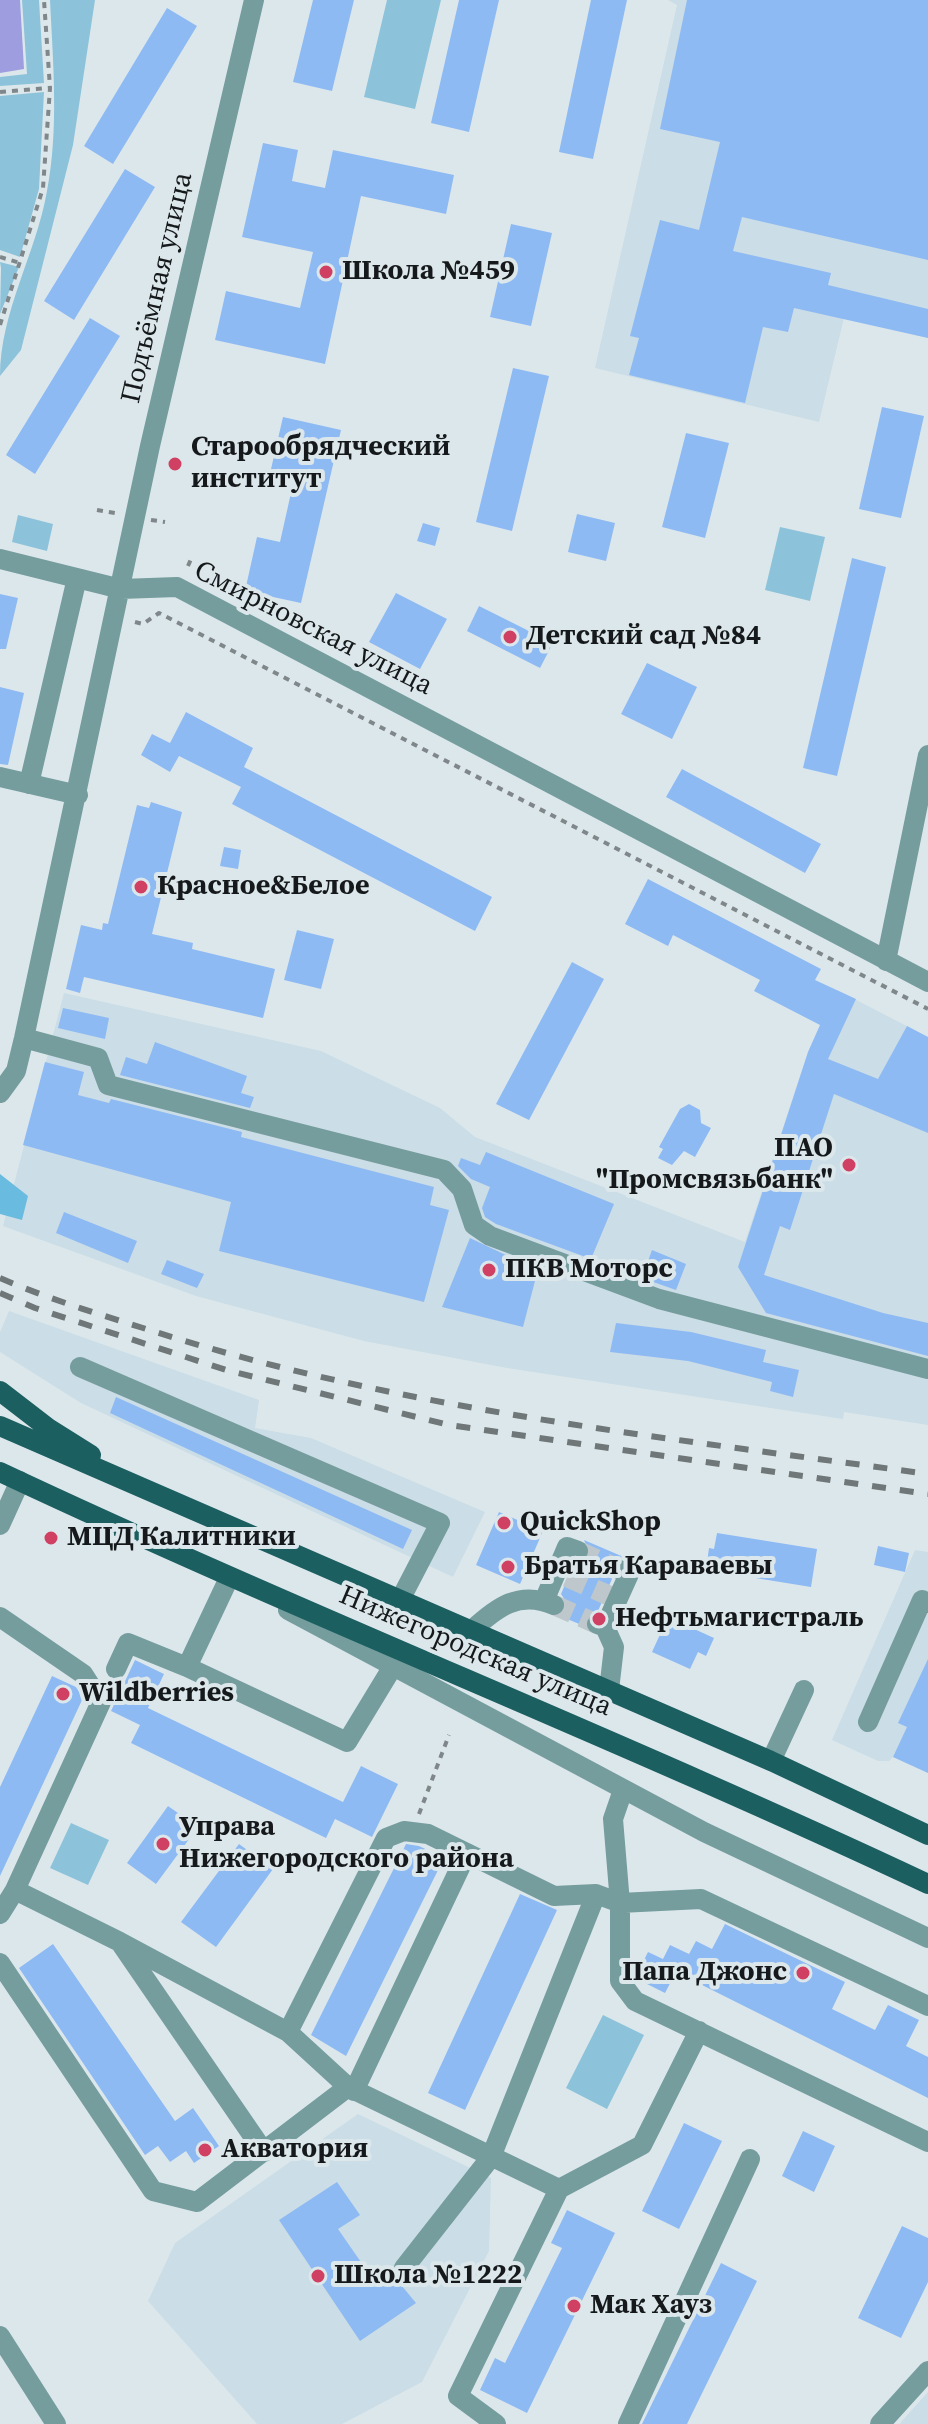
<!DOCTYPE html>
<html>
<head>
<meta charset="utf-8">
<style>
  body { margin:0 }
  canvas { display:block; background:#dce7eb }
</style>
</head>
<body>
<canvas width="928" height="2424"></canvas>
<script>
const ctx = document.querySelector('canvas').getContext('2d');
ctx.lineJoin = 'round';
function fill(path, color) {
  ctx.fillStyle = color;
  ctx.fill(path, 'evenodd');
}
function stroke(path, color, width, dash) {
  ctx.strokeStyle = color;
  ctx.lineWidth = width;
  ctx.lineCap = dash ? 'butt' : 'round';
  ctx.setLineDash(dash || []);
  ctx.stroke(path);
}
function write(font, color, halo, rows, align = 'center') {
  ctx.font = font + ' "Source Serif 4",serif';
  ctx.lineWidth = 8;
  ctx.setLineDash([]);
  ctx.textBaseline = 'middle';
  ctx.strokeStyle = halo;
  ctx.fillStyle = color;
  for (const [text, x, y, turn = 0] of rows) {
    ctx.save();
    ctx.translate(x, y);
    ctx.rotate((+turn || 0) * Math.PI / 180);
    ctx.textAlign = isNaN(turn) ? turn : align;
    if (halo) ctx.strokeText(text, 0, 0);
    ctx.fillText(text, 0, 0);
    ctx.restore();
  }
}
fill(new Path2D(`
  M668 0H928V338L844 318 819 422 595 368 677 5Z
  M837 990 928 1037V1425L844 1412 843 1419 507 1368 364 1341 196 1296 3 1226 64 993 321 1051 440 1108 475 1137 745 1242 808 1052Z
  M9 1311 259 1400 255 1428 311 1438 485 1512 453 1577 81 1403 0 1352V1332Z
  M915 1550 928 1552V1773L893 1757 889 1761H878L832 1740Z
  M358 2114 491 2178 489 2251 422 2382 342 2424H257L148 2301 175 2243Z
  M928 2392V2424H900L901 2422Z`), '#cbdde6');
fill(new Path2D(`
  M22 0H39L44 83 0 86V77L27 74Z
  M50 0H95L73 145 21 350 0 376C0 312 36 254 47 191 59 129 53 63 50 0Z
  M387 0H441L415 109 364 97Z
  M44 92 39 189 20 257 0 250V96Z
  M0 262 19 267 0 314 1 268Z
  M18 515 53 524 47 551 12 542Z
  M780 527 825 537 810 601 765 590Z
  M71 1823 109 1840 88 1885 50 1868Z
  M603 2015 644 2035 607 2109 566 2088Z`), '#8dc3da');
fill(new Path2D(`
  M0 1174 28 1196 22 1220 0 1214Z`), '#69bcdf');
fill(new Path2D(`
  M0 0H20L24 69 0 73Z`), '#9e9ddf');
fill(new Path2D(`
  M313 0H354L332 91 293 82Z
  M459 0H499L469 132 431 123Z
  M591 0H627L593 159 559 152Z
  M687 0H928V260L742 217 733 251 831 273 828 285 928 309V338L794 308 788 332 763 327 745 403 629 375 639 338 630 336 660 220 699 230 720 142 660 129Z
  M167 8 197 26 113 164 84 146Z
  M263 143 298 150 292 181 325 188 333 150 454 175 446 214 361 196 325 364 215 340 226 291 300 308 313 252 242 237Z
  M125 169 155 187 74 320 44 301Z
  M511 224 552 233 531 326 490 317Z
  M90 318 120 336 35 474 6 455Z
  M513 368 549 376 512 531 476 522Z
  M882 407 924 416 901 518 859 509Z
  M283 417 341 430 301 603 245 591 257 537 280 542 295 475 271 469Z
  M686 433 729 443 705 538 662 527Z
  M577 514 615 523 606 561 568 552Z
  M423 523 440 528 435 546 417 541Z
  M852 558 886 567 837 776 803 768Z
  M396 593 447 619 420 669 369 642Z
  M0 594 18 598 6 649H0Z
  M479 606 553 643 540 668 467 631Z
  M647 663 697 687 672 739 621 714Z
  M0 687 24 693 8 765 0 764Z
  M186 712 253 748 244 767 492 897 475 931 232 804 241 787 179 756 170 772 141 755 152 734 170 743Z
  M682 769 821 844 805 873 666 797Z
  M151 802 182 812 152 934 193 943 192 949 275 969 263 1018 84 977 80 993 66 989 81 925 102 930 103 923 108 924 137 805 149 808Z
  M224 847 241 850 238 869 220 866Z
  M648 879 821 969 815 980 856 999 828 1059 878 1079 907 1026 928 1037V1133L834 1094 790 1230 780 1226 764 1275 883 1313 928 1323V1356L766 1313 738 1267 808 1052 820 1025 754 991 760 980 673 935 668 946 625 924Z
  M297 930 334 939 321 989 284 980Z
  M572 962 604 979 529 1120 496 1104Z
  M63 1008 109 1018 105 1039 58 1028Z
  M155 1042 247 1076 241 1093 254 1097 250 1108 120 1075 126 1057 147 1064Z
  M45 1062 84 1072 78 1095 109 1103 111 1099 242 1132 241 1137 434 1187 430 1205 449 1210 424 1302 219 1251 231 1202 23 1145Z
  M689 1104 700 1110 701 1123 711 1128 695 1157 684 1151 672 1165 658 1158 663 1149 659 1147 680 1109Z
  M486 1152 614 1204 591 1259 496 1224 485 1217 482 1208 490 1187 471 1179 458 1166 461 1158 480 1165Z
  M64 1212 137 1241 128 1263 56 1233Z
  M470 1238 512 1258 509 1270 536 1277 523 1327 442 1307Z
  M652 1250 686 1264 676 1290 642 1278Z
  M167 1260 204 1274 197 1288 161 1274Z
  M616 1323 691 1332 766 1350 763 1362 799 1370 793 1397 770 1391 772 1382 688 1361 610 1352Z
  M116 1397 412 1530 403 1549 110 1413Z
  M499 1512 543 1531 520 1584 476 1565Z
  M717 1533 817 1549 811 1587 706 1570 709 1548 714 1549Z
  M584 1540 626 1558 615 1559 610 1564 608 1572 612 1579 598 1611 588 1615 584 1626 560 1616 567 1603 561 1594 574 1563 586 1561 590 1555Z
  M878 1546 909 1553 905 1572 874 1565Z
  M668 1617 714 1638 706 1656 698 1652 690 1669 652 1652Z
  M928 1659V1773L893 1757 907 1727 898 1723Z
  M135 1660 164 1674 148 1708 324 1793 343 1802 361 1766 398 1784 372 1837 335 1819 326 1838 131 1743 140 1725 111 1711Z
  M52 1676 76 1687 83 1698 0 1876V1787Z
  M168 1806 198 1827 156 1884 127 1863Z
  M239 1844 273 1869 216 1947 181 1922Z
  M406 1844 419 1846 444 1858 346 2056 311 2035Z
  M520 1894 557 1910 465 2110 428 2093Z
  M725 1924 845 1982 832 2009 875 2030 888 2005 919 2020 906 2046 928 2057V2098L676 1972 665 1993 635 1978 648 1952 663 1959 670 1945 689 1954 696 1941 712 1949Z
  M53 1944 175 2121 193 2108 219 2146 194 2163 186 2151 170 2162 158 2146 145 2155 19 1968Z
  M684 2123 722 2141 679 2229 642 2211Z
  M803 2131 835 2146 814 2192 782 2176Z
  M337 2182 360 2215 338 2229 372 2278 391 2266 392 2274 416 2303 360 2341 279 2220Z
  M567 2210 615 2233 527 2413 480 2390 495 2358 505 2363 562 2248 551 2243Z
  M902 2226 928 2238V2282L901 2338 858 2318Z
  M721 2263 757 2281 687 2424H642Z`), '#8ebaf4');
stroke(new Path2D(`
  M578 1551 621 1570
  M567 1577 610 1596
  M554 1605 597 1624`), '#bec8cc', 20, [20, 10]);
stroke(new Path2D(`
  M0 92 49 88
  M0 257 20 263
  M0 325 43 188 50 88 44 0
  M97 510 115 513
  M151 520 165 522
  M188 566 191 559
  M135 622 143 624 159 613 928 1009
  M419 1814 449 1735`), '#7f878a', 4, [6, 6]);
stroke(new Path2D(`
  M0 559 121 589 177 587 928 982
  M0 777 78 795
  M29 784 77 578
  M886 961 928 755
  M24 1038 98 1058 108 1085 444 1170 462 1189 474 1225 490 1236 659 1299 928 1369
  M0 1093 16 1071 24 1038 150 446 254 0
  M80 1367 440 1523 400 1600
  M0 1525 20 1481
  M229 1578 187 1667 347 1742 392 1668
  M544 1601 567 1547 578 1551
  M288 1610 704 1832 928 1938
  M0 1617 83 1674 101 1702 15 1890
  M597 1624 605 1627 614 1647 609 1690
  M605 1627 629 1574 621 1570
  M471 1631C497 1607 519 1590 554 1605
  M116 1669 128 1643 187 1667
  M868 1722 922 1600 928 1603
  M771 1761 804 1690
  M623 1790 613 1819 620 1903V1981L635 2001 928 2142
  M0 1914 15 1890 120 1942 288 2032 348 2087 559 2189 458 2396 496 2424
  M122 1945 264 2152
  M0 1963 153 2191 197 2202 348 2087
  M288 2032 386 1838 404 1831 428 1834 554 1896 596 1894 620 1903 701 1899 928 2006
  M354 2091 467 1853
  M559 2189 642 2145 699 2031
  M404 2268 491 2157 596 1894
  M0 2336 56 2424
  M628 2424 750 2159
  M880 2424 928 2371`), '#769d9e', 20);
stroke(new Path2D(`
  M0 1391 48 1428 91 1455
  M0 1426 771 1761 928 1835
  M0 1472C306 1616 622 1740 928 1884`), '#1c5f61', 20);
stroke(new Path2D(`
  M0 1278C46 1298 95 1313 143 1328 397 1410 664 1437 928 1474
  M0 1293 35 1308 226 1370 449 1425 928 1494`), '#707779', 6, [14, 14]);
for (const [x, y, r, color] of [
  [326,272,8,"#cf4063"],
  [175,464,8,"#cf4063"],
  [510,637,8,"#cf4063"],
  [141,887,8,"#cf4063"],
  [849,1165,8,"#cf4063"],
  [489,1270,8,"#cf4063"],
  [504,1523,8,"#cf4063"],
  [51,1538,8,"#cf4063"],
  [508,1567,8,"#cf4063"],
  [599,1619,8,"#cf4063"],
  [63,1694,8,"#cf4063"],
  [163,1844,8,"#cf4063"],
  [803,1973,8,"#cf4063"],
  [205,2150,8,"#cf4063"],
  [318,2276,8,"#cf4063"],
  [574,2306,8,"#cf4063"]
]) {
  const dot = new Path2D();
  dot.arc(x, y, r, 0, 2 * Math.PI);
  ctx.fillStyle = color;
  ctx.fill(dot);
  stroke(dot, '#dce7eb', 3);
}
write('bold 28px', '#16191b', '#dce7eb', [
  ["Школа №459",342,272],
  ["Старообрядческий",191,448],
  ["институт",191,480],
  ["Детский сад №84",526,637],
  ["Красное&Белое",157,887],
  ["ПАО",833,1149,"right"],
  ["\"Промсвязьбанк\"",833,1181,"right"],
  ["ПКВ Моторс",505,1270],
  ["QuickShop",520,1523],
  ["МЦД Калитники",67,1538],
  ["Братья Караваевы",524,1567],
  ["Нефтьмагистраль",615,1619],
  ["Wildberries",79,1694],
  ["Управа",179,1828],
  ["Нижегородского района",179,1860],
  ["Папа Джонс",787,1973,"right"],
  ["Акватория",221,2150],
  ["Школа №1222",334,2276],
  ["Мак Хауз",590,2306]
], 'left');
write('28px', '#16191b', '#dce7eb', [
  ["Подъёмная улица",158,288,-77],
  ["Смирновская улица",313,629,27],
  ["Нижегородская улица",475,1652,23]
]);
</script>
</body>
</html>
